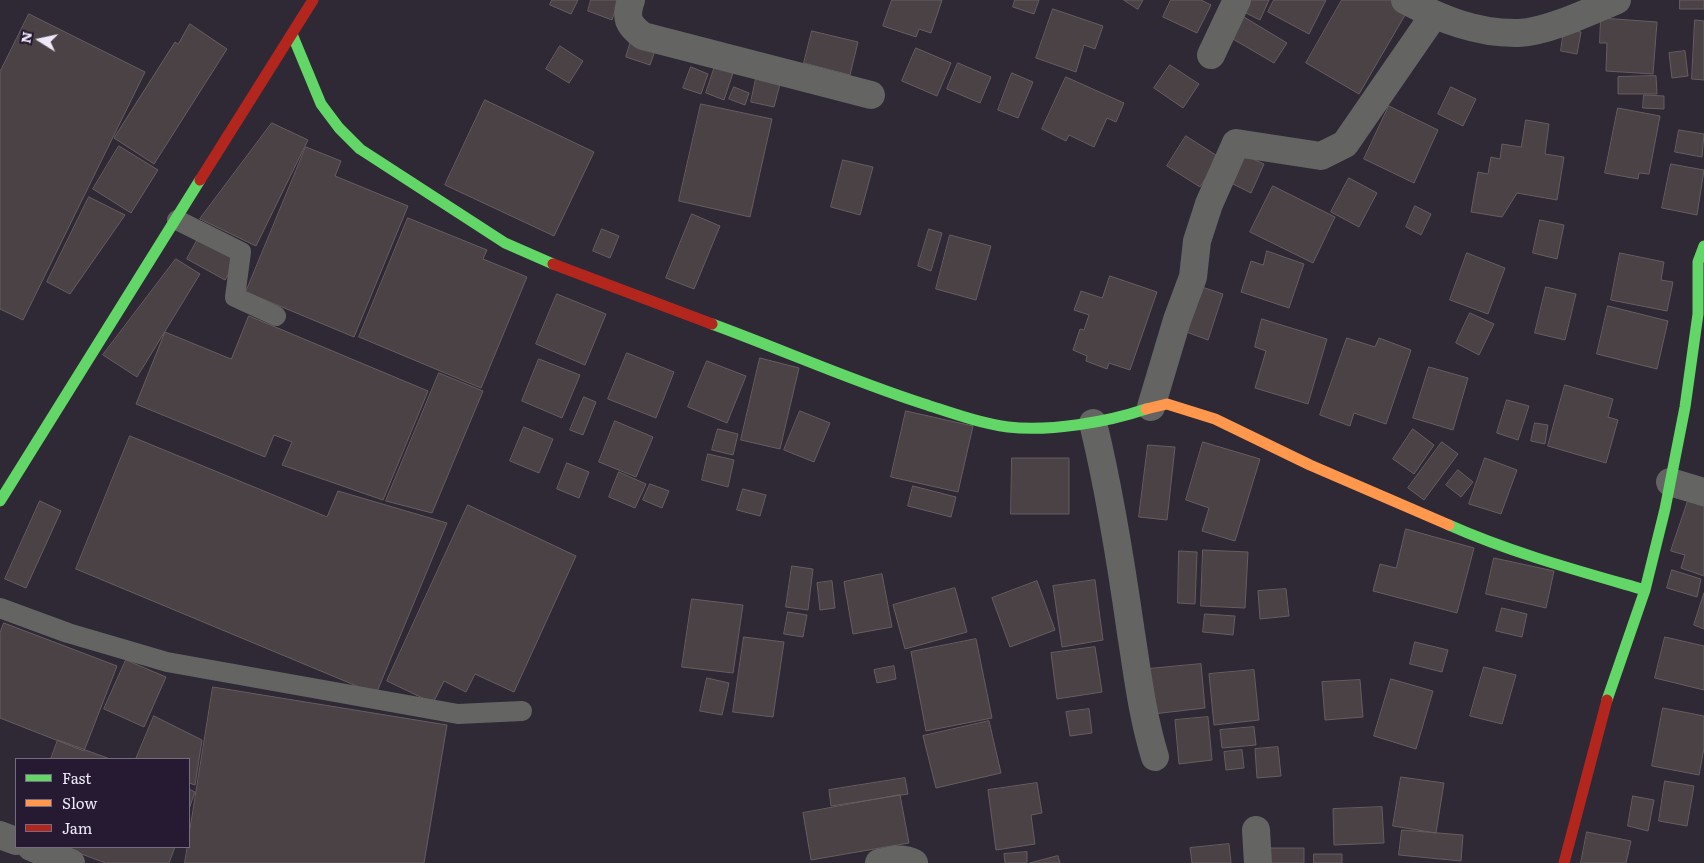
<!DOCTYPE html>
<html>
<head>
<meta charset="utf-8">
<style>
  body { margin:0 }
  #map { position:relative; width:1704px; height:863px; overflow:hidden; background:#2f2936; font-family:Literata,serif }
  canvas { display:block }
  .legend { position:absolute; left:15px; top:758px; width:175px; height:90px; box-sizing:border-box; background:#251a32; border:1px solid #766c82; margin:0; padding:6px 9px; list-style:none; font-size:15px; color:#efe8f9 }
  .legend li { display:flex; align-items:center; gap:10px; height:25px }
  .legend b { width:25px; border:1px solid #766c82 }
  .north { position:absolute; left:15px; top:15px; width:50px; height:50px; -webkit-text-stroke:4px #251a32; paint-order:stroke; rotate:280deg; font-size:14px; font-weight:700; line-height:20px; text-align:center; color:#efe8f9 }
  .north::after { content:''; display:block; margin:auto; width:18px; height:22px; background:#efe8f9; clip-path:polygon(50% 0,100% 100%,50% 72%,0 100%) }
</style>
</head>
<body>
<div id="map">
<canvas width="1704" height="863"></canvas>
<ul class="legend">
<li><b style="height:6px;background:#63d668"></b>Fast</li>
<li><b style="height:6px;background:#ff974d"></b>Slow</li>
<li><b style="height:6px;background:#b3261e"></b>Jam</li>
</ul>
<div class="north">N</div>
</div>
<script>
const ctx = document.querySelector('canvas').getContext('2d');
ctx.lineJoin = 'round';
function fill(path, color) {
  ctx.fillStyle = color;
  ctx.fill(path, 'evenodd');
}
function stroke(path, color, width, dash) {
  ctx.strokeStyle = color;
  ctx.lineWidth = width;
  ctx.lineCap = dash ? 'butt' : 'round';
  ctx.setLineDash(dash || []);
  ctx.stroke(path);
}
const building = new Path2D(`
  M552 0H578L571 14 550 5Z
  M591 0H619L612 20 588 11Z
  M892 0H942L931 33 919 29 916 37 883 26Z
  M1015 0H1039L1034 14 1013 7Z
  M1124 0H1143L1138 9Z
  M1171 0H1201L1211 5 1197 33 1163 17Z
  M1248 0H1269L1260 20 1242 11Z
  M1274 0H1326L1309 34 1268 12Z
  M1342 0H1391L1408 10 1359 94 1306 63Z
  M1680 0H1704V9H1680Z
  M1053 9 1103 26 1095 49 1084 45 1076 72 1036 58Z
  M29 14 145 72 23 320 0 309V72Z
  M1239 14 1287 43 1274 63 1226 35Z
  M1601 18 1657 22 1653 74 1606 71 1607 43H1600Z
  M1695 20 1704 21V80L1692 79Z
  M190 24 227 49 154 164 114 138 175 42 178 44Z
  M1564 29 1581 32 1577 54 1561 51Z
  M812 31 858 42 850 75 804 63Z
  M632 38 657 45 650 65 626 57Z
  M560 46 583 61 569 83 546 69Z
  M916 48 951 63 937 96 902 81Z
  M1685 51 1688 76 1672 78 1669 53Z
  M958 63 991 77 980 103 947 89Z
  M1170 65 1199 84 1183 108 1154 88Z
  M715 66 733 73 724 100 706 93Z
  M691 67 708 74 701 94 683 88Z
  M1012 73 1033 82 1018 118 998 110Z
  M757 74 781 80 774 107 751 102Z
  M1656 76 1657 94H1618V77Z
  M1066 77 1124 103 1116 122 1107 118 1094 147 1069 135 1066 141 1042 129Z
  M734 87 749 93 745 105 729 99Z
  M1451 87 1476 99 1463 126 1438 114Z
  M1644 95 1664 96V109L1643 108Z
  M485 100 594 152 554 236 445 185Z
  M701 104 772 119 750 217 679 201Z
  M1389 106 1438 130 1414 183 1364 159Z
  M1618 108 1660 116 1649 174 1639 173 1638 179 1605 173Z
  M1526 120 1549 124 1545 154 1564 157 1557 200 1517 193 1502 217 1471 212 1478 172 1488 174 1491 157 1500 159 1502 144 1521 147Z
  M272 123 308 140 256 246 200 219Z
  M1679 130 1704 134 1702 157 1675 152Z
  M1186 136 1219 157 1200 187 1167 166Z
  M119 146 158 170 131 213 93 189Z
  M306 147 341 161 335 176 408 206 354 337 246 292Z
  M1242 154 1264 164 1251 193 1229 182Z
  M843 160 873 167 860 215 831 207Z
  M1671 164 1704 170 1697 215 1662 208Z
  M1349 178 1377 193 1359 227 1331 212Z
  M1273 186 1335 217 1313 263 1250 232Z
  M89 197 125 215 70 294 47 282Z
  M1415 206 1431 214 1421 235 1406 227Z
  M692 214 720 226 694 289 666 278Z
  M408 218 487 250 483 259 527 277 481 388 359 337Z
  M1540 220 1564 225 1557 259 1533 253Z
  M602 229 619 236 610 258 593 251Z
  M929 229 942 233 931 271 918 266Z
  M950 235 991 246 976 300 936 289Z
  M199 237 237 259 225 280 187 259Z
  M1267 251 1304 264 1289 308 1241 292 1251 261 1263 265Z
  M1467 253 1505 268 1488 314 1450 300Z
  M1620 253 1664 262 1661 280 1673 282 1667 311 1611 300Z
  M176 259 200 274 137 377 103 355Z
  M1110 276 1157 292 1130 370 1109 363 1107 369 1086 361 1087 356 1073 350 1080 329 1084 330 1089 315 1074 310 1081 291 1102 298Z
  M1196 285 1223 294 1208 340 1181 330Z
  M1546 287 1576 294 1565 340 1535 333Z
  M557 294 606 314 585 365 536 344Z
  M1608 306 1668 321 1657 369 1597 354Z
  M1470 313 1494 324 1479 355 1456 343Z
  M249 316 428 391 383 500 282 465 292 442 274 435 265 457 136 404 165 332 231 359Z
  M1262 319 1327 339 1308 404 1255 388 1266 351 1255 347Z
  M1347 338 1375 347 1379 338 1411 350 1386 424 1354 413 1350 426 1320 415Z
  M627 353 674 372 656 418 608 399Z
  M760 358 799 368 780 449 741 440Z
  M539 359 580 375 562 418 522 401Z
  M707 361 746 376 727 423 688 407Z
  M1429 367 1468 378 1453 430 1413 418Z
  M439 373 483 391 432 513 386 501Z
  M1565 385 1613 399 1608 417 1618 420 1606 463 1548 446Z
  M584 397 596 402 583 435 570 430Z
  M1507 400 1529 406 1518 440 1497 433Z
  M800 411 830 423 814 462 784 450Z
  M906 411 973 426 958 492 891 477Z
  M615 421 653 437 636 477 599 462Z
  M1535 423 1548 425 1545 444 1531 441Z
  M524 427 553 439 539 473 510 461Z
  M718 429 738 434 733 455 712 450Z
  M1413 429 1434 445 1414 474 1393 459Z
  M130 436 327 517 338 491 447 523 376 694 76 569Z
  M1203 442 1260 459 1235 541 1202 531 1209 508 1186 500Z
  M1442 442 1458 454 1424 500 1408 488Z
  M1148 445 1175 447 1167 520 1139 517Z
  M708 454 734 460 728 487 702 480Z
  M1012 458H1069V514H1011Z
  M1485 458 1517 470 1501 514 1469 504Z
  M567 463 589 472 579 498 557 489Z
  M1458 470 1473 482 1461 497 1446 485Z
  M619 472 646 484 635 508 609 497Z
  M650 484 669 491 662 508 643 500Z
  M913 486 956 497 951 517 908 506Z
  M743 489 766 495 760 516 737 510Z
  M40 501 61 511 26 588 5 579Z
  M1688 501 1704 506V576L1681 568 1685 555 1671 551Z
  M468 505 576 556 514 692 475 674 466 692 444 681 433 703 387 681Z
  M1406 529 1474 548 1457 613 1373 591 1380 564 1396 568Z
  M1203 550 1248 552 1245 608 1201 606Z
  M1179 551 1197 552 1195 604 1178 603Z
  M1494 558 1554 571 1546 608 1486 594Z
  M792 566 813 569 808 610 786 607Z
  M1672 570 1701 579 1697 597 1667 588Z
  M882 574 892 627 853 634 844 582Z
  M1095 580 1103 640 1062 647 1053 586Z
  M832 581 835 608 820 610 817 583Z
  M1037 581 1055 630 1010 647 992 598Z
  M955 588 967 632 905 649 893 605Z
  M1286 589 1289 616 1260 619 1258 591Z
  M1704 593V629L1694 625Z
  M692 599 743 605 733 673 682 667Z
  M1502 608 1527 614 1522 637 1496 631Z
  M788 612 807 615 803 637 784 634Z
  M1205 614 1235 616 1233 635 1203 632Z
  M4 623 117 666 84 751 0 718V633Z
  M744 637 784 642 773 717 733 712Z
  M1665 637 1704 646V690L1655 678Z
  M976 639 992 718 926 731 911 652Z
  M1415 642 1448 650 1442 672 1410 664Z
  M1095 647 1102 692 1057 699 1051 653Z
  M126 660 166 677 144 727 104 709Z
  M1201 664 1205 708 1153 714 1148 669Z
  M894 666 896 679 877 683 874 670Z
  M1484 667 1516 675 1502 724 1470 716Z
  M1254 670 1259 720 1214 725 1209 674Z
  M707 678 729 683 722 715 700 711Z
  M1391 679 1433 691 1416 749 1374 736Z
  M1360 680 1363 717 1325 720 1322 682Z
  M213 687 447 725 424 863H185Z
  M1663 708 1704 716V748L1699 775 1652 766Z
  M1089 709 1092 733 1070 736 1066 712Z
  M154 716 202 740 195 785 189 783V759H136Z
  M1208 717 1212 760 1179 764 1175 720Z
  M989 721 1001 773 936 788 923 736Z
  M1254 727 1256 745 1222 748 1220 730Z
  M58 740 110 759H51Z
  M1278 747 1281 776 1257 778 1255 749Z
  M1242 750 1244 768 1226 770 1224 752Z
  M1401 777 1444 783 1436 833 1393 826Z
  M905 778 908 794 831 806 829 790Z
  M1665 781 1694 786 1687 826 1659 821Z
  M1037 783 1042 813 1031 815 1035 844 996 850 988 790Z
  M189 789 195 792 189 809Z
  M900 795 909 843 811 860 803 813Z
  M1633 796 1654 800 1648 831 1628 826Z
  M1382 807 1384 843 1334 845 1333 809Z
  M1402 830 1463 835 1461 861 1399 855Z
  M1587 832 1631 841 1626 863H1581Z
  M1229 844 1231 863H1192L1190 848Z
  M63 847H175L169 863H106Z
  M1269 848H1304V863H1269Z
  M1027 852V863H1005L1004 854Z
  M1314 854H1342V863H1314Z
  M1058 856 1060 863H1030Z`);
fill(building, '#4a4245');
stroke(building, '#675d60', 1);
stroke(new Path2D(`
  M177 220 241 252 235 297 276 316
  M0 608 68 633 167 662 458 714 522 711`), '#646563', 20);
stroke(new Path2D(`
  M631 0C625 18 628 25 643 36L871 95
  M1405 0C1441 19 1477 34 1519 33 1547 32 1591 11 1617 0
  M1211 55 1237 0
  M1151 407 1177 320 1193 277 1197 241 1209 204 1236 143 1321 156 1345 144 1434 15
  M1093 423C1110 492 1121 563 1131 633 1138 677 1142 714 1155 757
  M1670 482 1704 492
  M1256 830 1258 863
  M0 835 16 841
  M31 847 71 863
  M879 863C892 860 902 857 914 863`), '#646563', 28);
stroke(new Path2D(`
  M292 34 321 104 339 128 360 149 505 243 553 264
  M712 324C783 350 852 381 924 404 952 413 979 423 1008 427 1049 432 1108 422 1146 409
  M0 501 200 180
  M1449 525C1512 553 1579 571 1645 590
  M1607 700 1645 590 1665 509 1685 407 1698 314V262L1704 246`), '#63d668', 11);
stroke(new Path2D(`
  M1146 409 1167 404 1215 419 1310 465 1449 525`), '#ff974d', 11);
stroke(new Path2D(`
  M200 180 313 0
  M553 264 712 324
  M1564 863 1607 700`), '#b3261e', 11);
</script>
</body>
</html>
